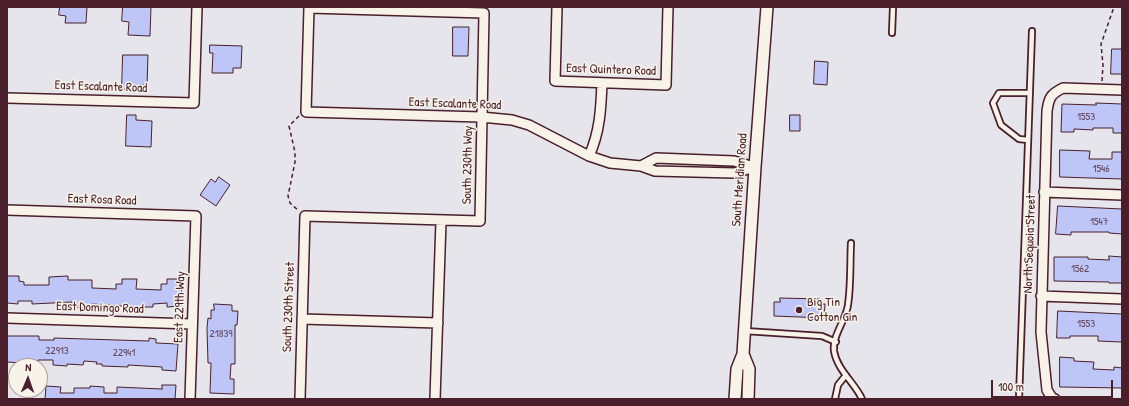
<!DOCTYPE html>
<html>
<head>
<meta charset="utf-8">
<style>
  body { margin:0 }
  #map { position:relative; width:1129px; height:406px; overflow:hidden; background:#e6e5ec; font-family:"Patrick Hand",sans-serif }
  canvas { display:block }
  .frame { position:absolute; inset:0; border:8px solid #4a1f2b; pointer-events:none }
  .north { position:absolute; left:8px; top:358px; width:40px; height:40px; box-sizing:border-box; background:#f7f3e8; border:1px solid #b29e9c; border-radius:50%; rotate:2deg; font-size:11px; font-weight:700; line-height:16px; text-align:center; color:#4a1f2b }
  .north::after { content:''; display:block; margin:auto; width:14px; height:18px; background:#4a1f2b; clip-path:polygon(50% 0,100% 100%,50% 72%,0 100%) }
  .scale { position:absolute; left:991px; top:380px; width:122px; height:18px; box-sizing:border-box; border:2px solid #4a1f2b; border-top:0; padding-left:5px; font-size:12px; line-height:14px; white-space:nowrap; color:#4a1f2b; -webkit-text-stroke:3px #f7f3e8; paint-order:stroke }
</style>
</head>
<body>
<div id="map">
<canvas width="1129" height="406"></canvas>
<div class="frame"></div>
<div class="north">N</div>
<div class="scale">100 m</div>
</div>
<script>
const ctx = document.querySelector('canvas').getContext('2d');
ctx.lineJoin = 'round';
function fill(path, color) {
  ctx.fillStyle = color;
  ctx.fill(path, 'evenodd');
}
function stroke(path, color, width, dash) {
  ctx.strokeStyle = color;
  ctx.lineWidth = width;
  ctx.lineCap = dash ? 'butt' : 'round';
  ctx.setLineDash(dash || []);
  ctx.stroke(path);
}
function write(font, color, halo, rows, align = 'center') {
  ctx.font = font + ' "Patrick Hand",sans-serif';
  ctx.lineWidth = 3;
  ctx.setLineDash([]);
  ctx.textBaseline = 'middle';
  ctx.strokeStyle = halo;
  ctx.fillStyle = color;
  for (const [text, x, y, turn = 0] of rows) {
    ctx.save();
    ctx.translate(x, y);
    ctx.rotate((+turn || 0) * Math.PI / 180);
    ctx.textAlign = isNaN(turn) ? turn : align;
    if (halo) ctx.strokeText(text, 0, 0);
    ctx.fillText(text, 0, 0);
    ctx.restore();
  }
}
const building = new Path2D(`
  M60 7H87L86 23H65L66 16 59 15Z
  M123 7H151L150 36 128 35 129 22 122 21Z
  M453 27H469L468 56H453Z
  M210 45 242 46 241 68H233V73H212L213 53H210Z
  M1112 49H1122V74H1111Z
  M123 55H148L147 85H139V90L122 89Z
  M815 61 828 62 827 85 814 84Z
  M1096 103 1122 104V133H1113V128H1093V130L1074 129V132H1061L1062 104 1096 105Z
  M127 115H136V120L152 121 151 147 126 146Z
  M790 115H800V131H790Z
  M1060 150 1090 151 1089 159H1112V152H1122V179L1060 177Z
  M219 177 230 185 216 206 200 195 211 179 215 182Z
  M1058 206 1122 209V234L1109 233V232H1071V235L1056 234Z
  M1109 256 1122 257V283H1109V282L1054 281V257H1088V259L1109 260Z
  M7 276H19V281L24 282V285H49V277L68 276V280H92V288L116 289V284H122V279H137L136 289 161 290V284H167V279H182L181 306 167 307V303L153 304V307H122V306L92 304V307L78 308V304H72V302L32 304V301H18V304L7 303Z
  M780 298 820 299V304H825L824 318 774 316V302H780Z
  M214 304 232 305V311H238L237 325H235V364H231L230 379H234V394L210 393 211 363H208L207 328 208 318 211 319V310H214Z
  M1058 311 1122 314V342L1098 341V336H1070V338H1057Z
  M7 336H39V340H54V338L149 341V338L156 339V343L178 344 176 371 162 370V367L128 365V367L102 366V364H96L97 362 84 361 83 365 67 364V366L53 365V360H38V364L7 362Z
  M1060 357 1074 358V361L1094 362 1093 369 1114 370V367L1122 368V388L1060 387Z
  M162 385H176L175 399H45L46 386 61 387 60 393H74V388H90V386L104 387V393H117V387L162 389Z`);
fill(building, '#bec5f7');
stroke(building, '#4a1f2b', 1);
const service = new Path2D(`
  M892 33 893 7
  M1028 140 1019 139 1001 125 993 103 999 93H1030
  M851 243C850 263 851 285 848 305 846 320 832 336 834 351 837 370 855 383 862 399
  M745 331 822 336 836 342
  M835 399 838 385 846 375
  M1019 399 1032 31`);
const minor = new Path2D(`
  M557 7 555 81 666 85 668 7
  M7 98 194 103 197 7
  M589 156C600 132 601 108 602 83
  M641 166 656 158 734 161 754 167
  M1044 192 1122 195
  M7 210 196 216 190 399
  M1041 296 1122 299
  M7 318 192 324
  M302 319 438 323
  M300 399 305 216 480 221 484 13 309 8 306 112 481 117 512 120 529 125 589 156 610 163 641 166 655 171 734 173 755 167
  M435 399 441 221
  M1055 399 1052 398 1047 390 1041 332 1047 111C1049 97 1051 94 1063 88L1122 90`);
const tertiary = new Path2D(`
  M743 354 749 369 748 399
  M735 399 737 369 743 354 755 167 767 7`);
stroke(service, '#4a1f2b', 8);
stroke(minor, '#4a1f2b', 12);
stroke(tertiary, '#4a1f2b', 14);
stroke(new Path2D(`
  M1102 81 1103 65 1101 44 1114 7
  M299 116 289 126 295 152V162L288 196 290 203 299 211`), '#4a1f2b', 1.5, [4, 3]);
stroke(service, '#f7f3e8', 4.5);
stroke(minor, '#f7f3e8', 9);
stroke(tertiary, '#f7f3e8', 11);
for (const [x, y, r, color] of [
  [799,310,4,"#4a1f2b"]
]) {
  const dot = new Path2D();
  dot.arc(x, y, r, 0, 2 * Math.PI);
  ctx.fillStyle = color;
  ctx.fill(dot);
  stroke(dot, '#f7f3e8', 1.5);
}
write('11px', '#67485e', null, [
  ["1553",1086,117],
  ["1546",1101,169],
  ["1547",1099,222],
  ["1562",1080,269],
  ["1553",1086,324],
  ["21839",221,334],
  ["22913",57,351],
  ["22941",124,353]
]);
write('13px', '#4a1f2b', '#f7f3e8', [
  ["East Quintero Road",611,70,2],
  ["East Escalante Road",101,87,2],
  ["East Escalante Road",455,104,2],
  ["South 230th Way",468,165,-89],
  ["South Meridian Road",740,180,-86],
  ["East Rosa Road",102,200,2],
  ["North Sequoia Street",1030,244,-88],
  ["East 229th Way",180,307,-88],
  ["South 230th Street",289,307,-88],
  ["East Domingo Road",100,308,2]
]);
write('13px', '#4a1f2b', '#f7f3e8', [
  ["Big Tin",807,303],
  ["Cotton Gin",807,318]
], 'left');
</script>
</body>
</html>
